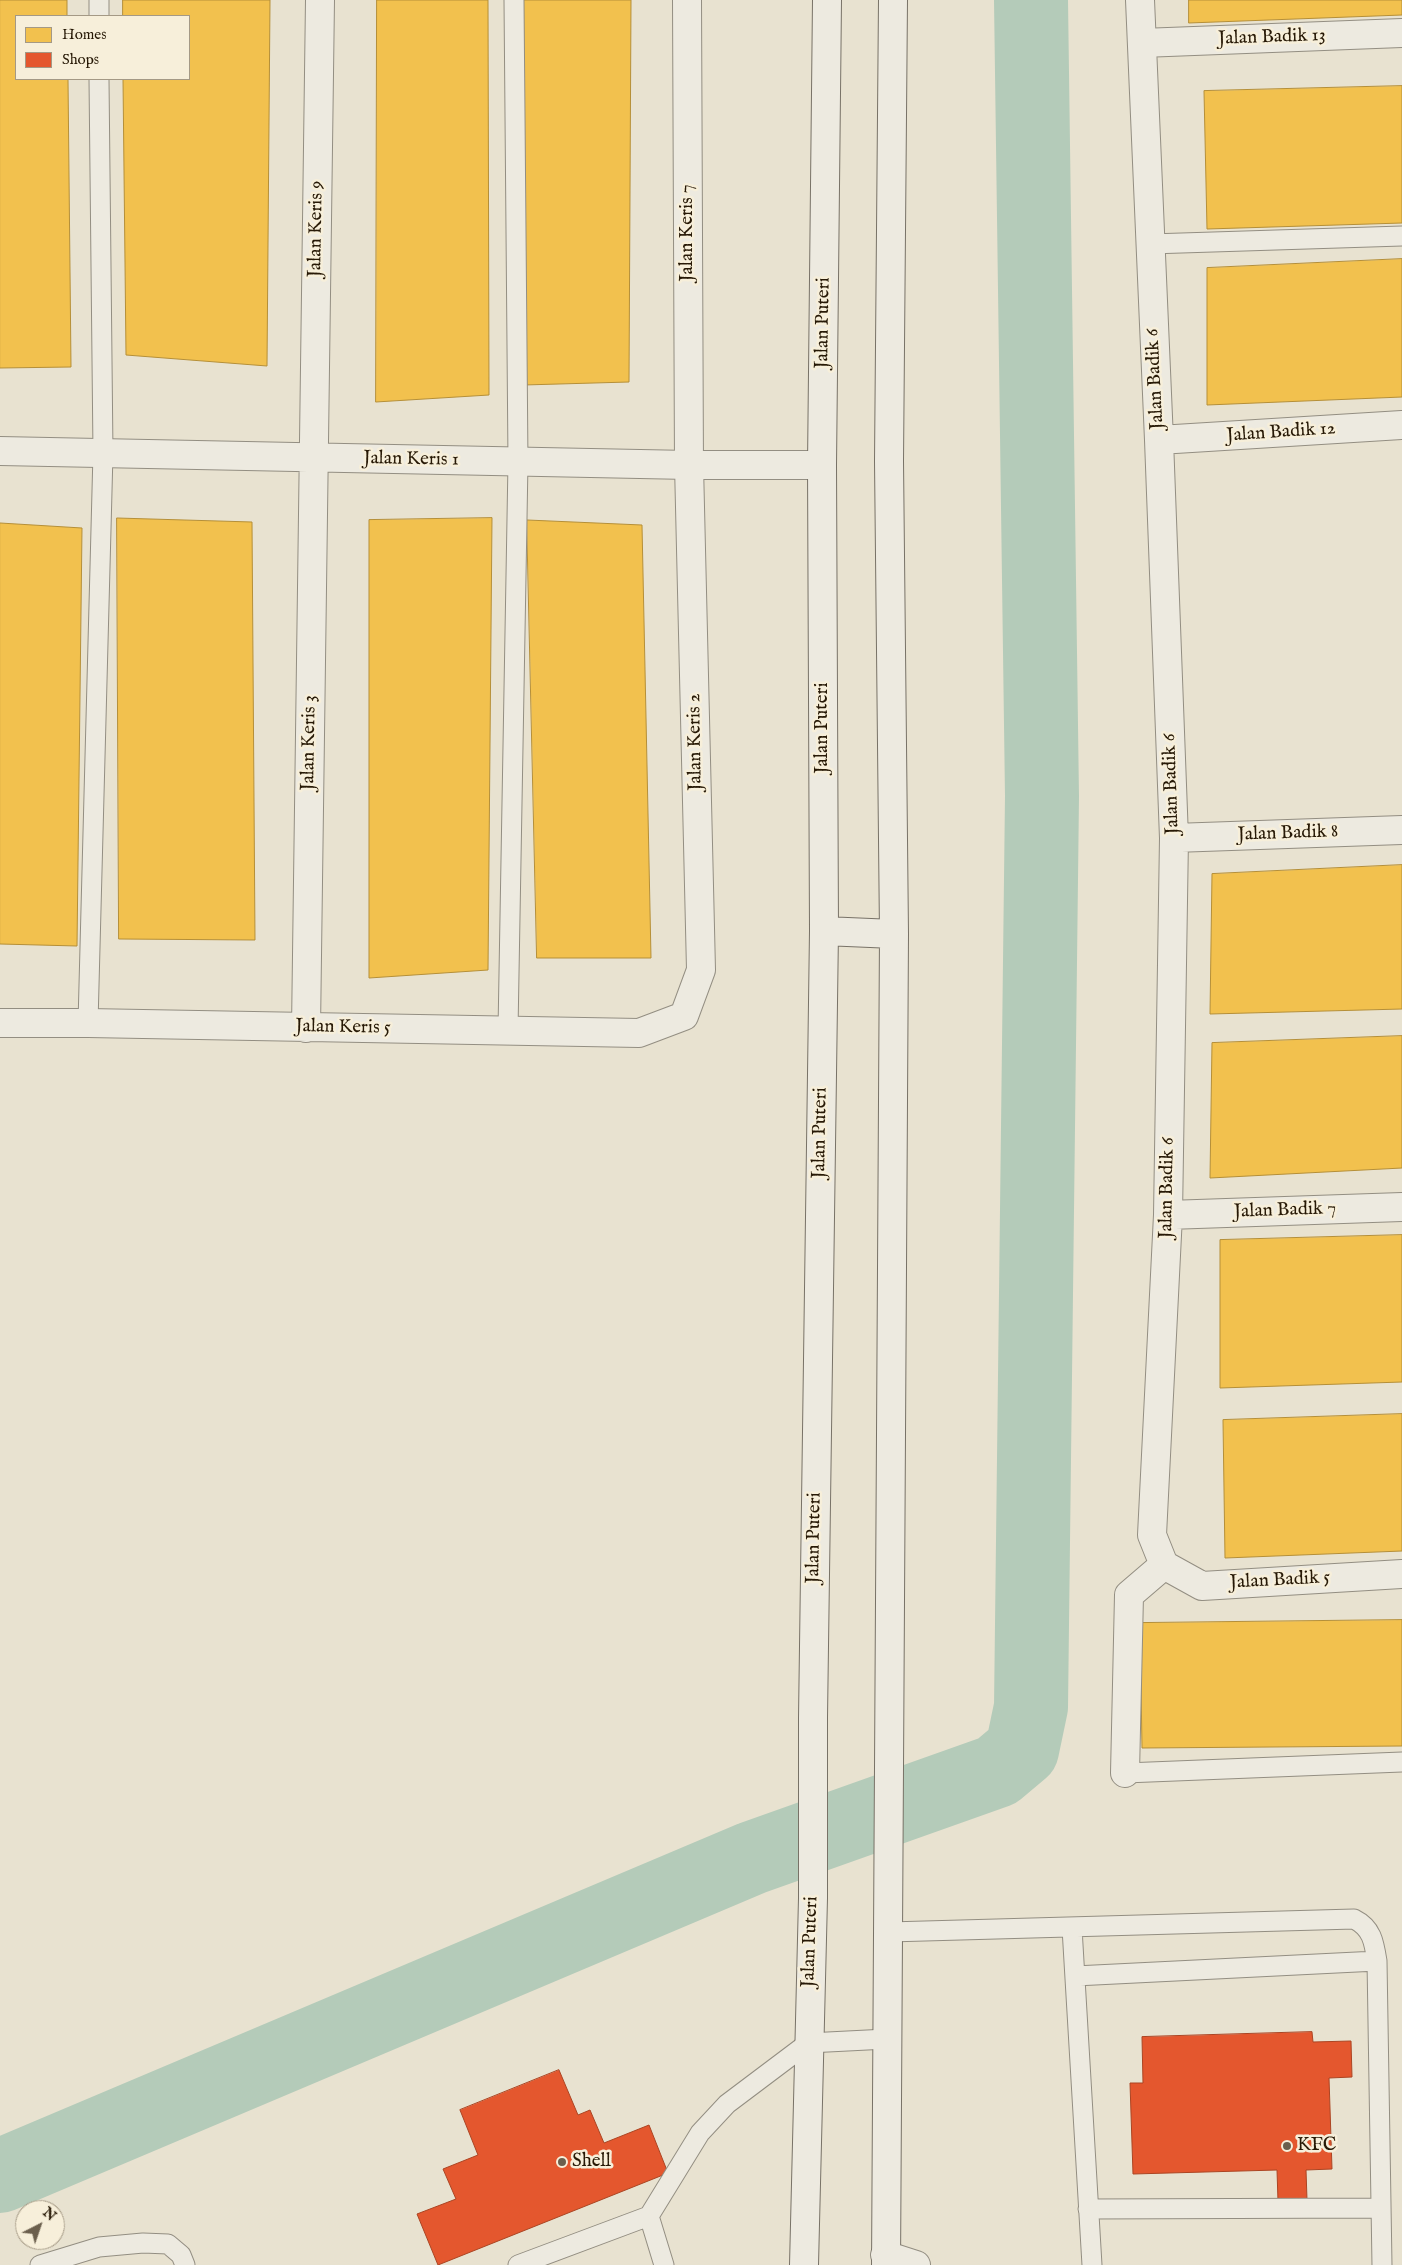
<!DOCTYPE html>
<html>
<head>
<meta charset="utf-8">
<style>
  body { margin:0 }
  #map { position:relative; width:1402px; height:2265px; overflow:hidden; background:#e8e2d0; font-family:"IM FELL English",serif }
  canvas { display:block }
  .legend { position:absolute; left:15px; top:15px; width:175px; height:65px; box-sizing:border-box; background:#f7efda; border:1px solid #a49985; margin:0; padding:6px 9px; list-style:none; font-size:15px; color:#271906 }
  .legend li { display:flex; align-items:center; gap:10px; height:25px }
  .legend b { width:25px; border:1px solid #a49985 }
  .north { position:absolute; left:15px; top:2200px; width:50px; height:50px; box-sizing:border-box; background:#f7efda; border:1px solid #a49985; border-radius:50%; rotate:41deg; font-size:14px; font-weight:700; line-height:20px; text-align:center; color:#271906 }
  .north::after { content:''; display:block; margin:auto; width:18px; height:22px; background:#6b5f4d; clip-path:polygon(50% 0,100% 100%,50% 72%,0 100%) }
</style>
</head>
<body>
<div id="map">
<canvas width="1402" height="2265"></canvas>
<ul class="legend">
<li><b style="height:14px;background:#f2c14e"></b>Homes</li>
<li><b style="height:14px;background:#e4572e"></b>Shops</li>
</ul>
<div class="north">N</div>
</div>
<script>
const ctx = document.querySelector('canvas').getContext('2d');
ctx.lineJoin = 'round';
function fill(path, color) {
  ctx.fillStyle = color;
  ctx.fill(path, 'evenodd');
}
function stroke(path, color, width, dash) {
  ctx.strokeStyle = color;
  ctx.lineWidth = width;
  ctx.lineCap = dash ? 'butt' : 'round';
  ctx.setLineDash(dash || []);
  ctx.stroke(path);
}
function write(font, color, halo, rows, align = 'center') {
  ctx.font = font + ' "IM FELL English",serif';
  ctx.lineWidth = 5;
  ctx.setLineDash([]);
  ctx.textBaseline = 'middle';
  ctx.strokeStyle = halo;
  ctx.fillStyle = color;
  for (const [text, x, y, turn = 0] of rows) {
    ctx.save();
    ctx.translate(x, y);
    ctx.rotate((+turn || 0) * Math.PI / 180);
    ctx.textAlign = isNaN(turn) ? turn : align;
    if (halo) ctx.strokeText(text, 0, 0);
    ctx.fillText(text, 0, 0);
    ctx.restore();
  }
}
const homes = new Path2D(`
  M0 0H67V16H16V79H68L71 367 0 368Z
  M123 0H270L267 366 126 355 123 79H189V16H123Z
  M377 0H488L489 395 376 402Z
  M521 0H631L629 382 524 385Z
  M1189 0H1402V15L1189 23Z
  M1402 86V223L1207 229 1204 91Z
  M1402 259V397L1207 405V268Z
  M117 518 252 522 255 940 119 939Z
  M492 518 488 970 369 978V520Z
  M527 520 642 525 651 958H537Z
  M0 523 82 528 77 946 0 944Z
  M1402 865V1009L1210 1014 1212 874Z
  M1402 1036V1168L1210 1178 1212 1043Z
  M1402 1235V1382L1220 1388V1240Z
  M1402 1414V1551L1225 1558 1223 1420Z
  M1402 1620V1746L1142 1748 1140 1623Z`);
fill(homes, '#f2c14e');
stroke(homes, '#b58f38', 1);
const shops = new Path2D(`
  M1312 2032 1313 2042 1351 2041 1352 2077 1329 2078 1332 2169 1306 2170 1307 2200 1278 2201 1277 2170 1133 2174 1130 2083H1143L1142 2037Z
  M559 2070 578 2115 590 2110 604 2143 649 2125 668 2173 438 2265 417 2214 456 2199 443 2169 478 2155 460 2110Z`);
fill(shops, '#e4572e');
stroke(shops, '#ab4422', 1);
stroke(new Path2D(`
  M0 2176 752 1858 997 1771 1022 1750 1031 1707 1042 796 1031 0`), '#b4cbb9', 74);
const service = new Path2D(`
  M99 0V16
  M1150 244 1402 236
  M88 1023 103 453 99 79
  M508 1030 518 462 514 0
  M1125 1773 1402 1762
  M1072 1928 1092 2265
  M889 1932 1354 1919C1372 1928 1374 1942 1377 1961L1382 2265
  M1075 1976 1377 1961
  M1088 2209 1381 2208
  M649 2216 664 2265
  M40 2265 99 2247 143 2243 168 2244 181 2255 185 2265
  M518 2265 649 2216 700 2133 727 2104 808 2043 887 2039`);
const minor = new Path2D(`
  M1140 0 1159 440 1174 838 1168 1215 1152 1535 1164 1565
  M1142 43 1402 33
  M1159 440 1402 425
  M0 451 689 465H822
  M1174 838 1402 830
  M0 1023H88L639 1033 684 1016 701 970 689 465 687 0
  M306 1028 320 0
  M1168 1215 1402 1207
  M1164 1565 1202 1586 1402 1574
  M1125 1773 1129 1595 1164 1565
  M885 2255 916 2265`);
const secondary = new Path2D(`
  M824 931 894 934
  M804 2265 813 1898V1717L824 931 822 465 827 0
  M886 2265 894 934 889 461 893 0`);
stroke(service, '#938e82', 21);
stroke(minor, '#938e82', 30);
stroke(secondary, '#787267', 30);
stroke(service, '#edeae0', 19);
stroke(minor, '#edeae0', 28);
stroke(secondary, '#edeae0', 28);
for (const [x, y, r, color] of [
  [1287,2146,5,"#6b5f4d"],
  [562,2162,5,"#6b5f4d"]
]) {
  const dot = new Path2D();
  dot.arc(x, y, r, 0, 2 * Math.PI);
  ctx.fillStyle = color;
  ctx.fill(dot);
  stroke(dot, '#f7efda', 2);
}
write('19px', '#271906', '#f7efda', [
  ["Jalan Badik 13",1272,38,-2],
  ["Jalan Keris 9",317,229,-89],
  ["Jalan Keris 7",688,233,-90],
  ["Jalan Puteri",824,323,-89],
  ["Jalan Badik 6",1156,379,-93],
  ["Jalan Badik 12",1281,433,-4],
  ["Jalan Keris 1",411,460,1],
  ["Jalan Puteri",823,728,-90],
  ["Jalan Keris 2",696,742,-91],
  ["Jalan Keris 3",310,743,-89],
  ["Jalan Badik 6",1172,784,-92],
  ["Jalan Badik 8",1288,834,-2],
  ["Jalan Keris 5",343,1028,1],
  ["Jalan Puteri",821,1133,-89],
  ["Jalan Badik 6",1168,1188,-89],
  ["Jalan Badik 7",1285,1211,-2],
  ["Jalan Puteri",815,1538,-89],
  ["Jalan Badik 5",1280,1581,-3],
  ["Jalan Puteri",811,1942,-88]
]);
write('19px', '#271906', '#f7efda', [
  ["KFC",1297,2146],
  ["Shell",572,2162]
], 'left');
</script>
</body>
</html>
